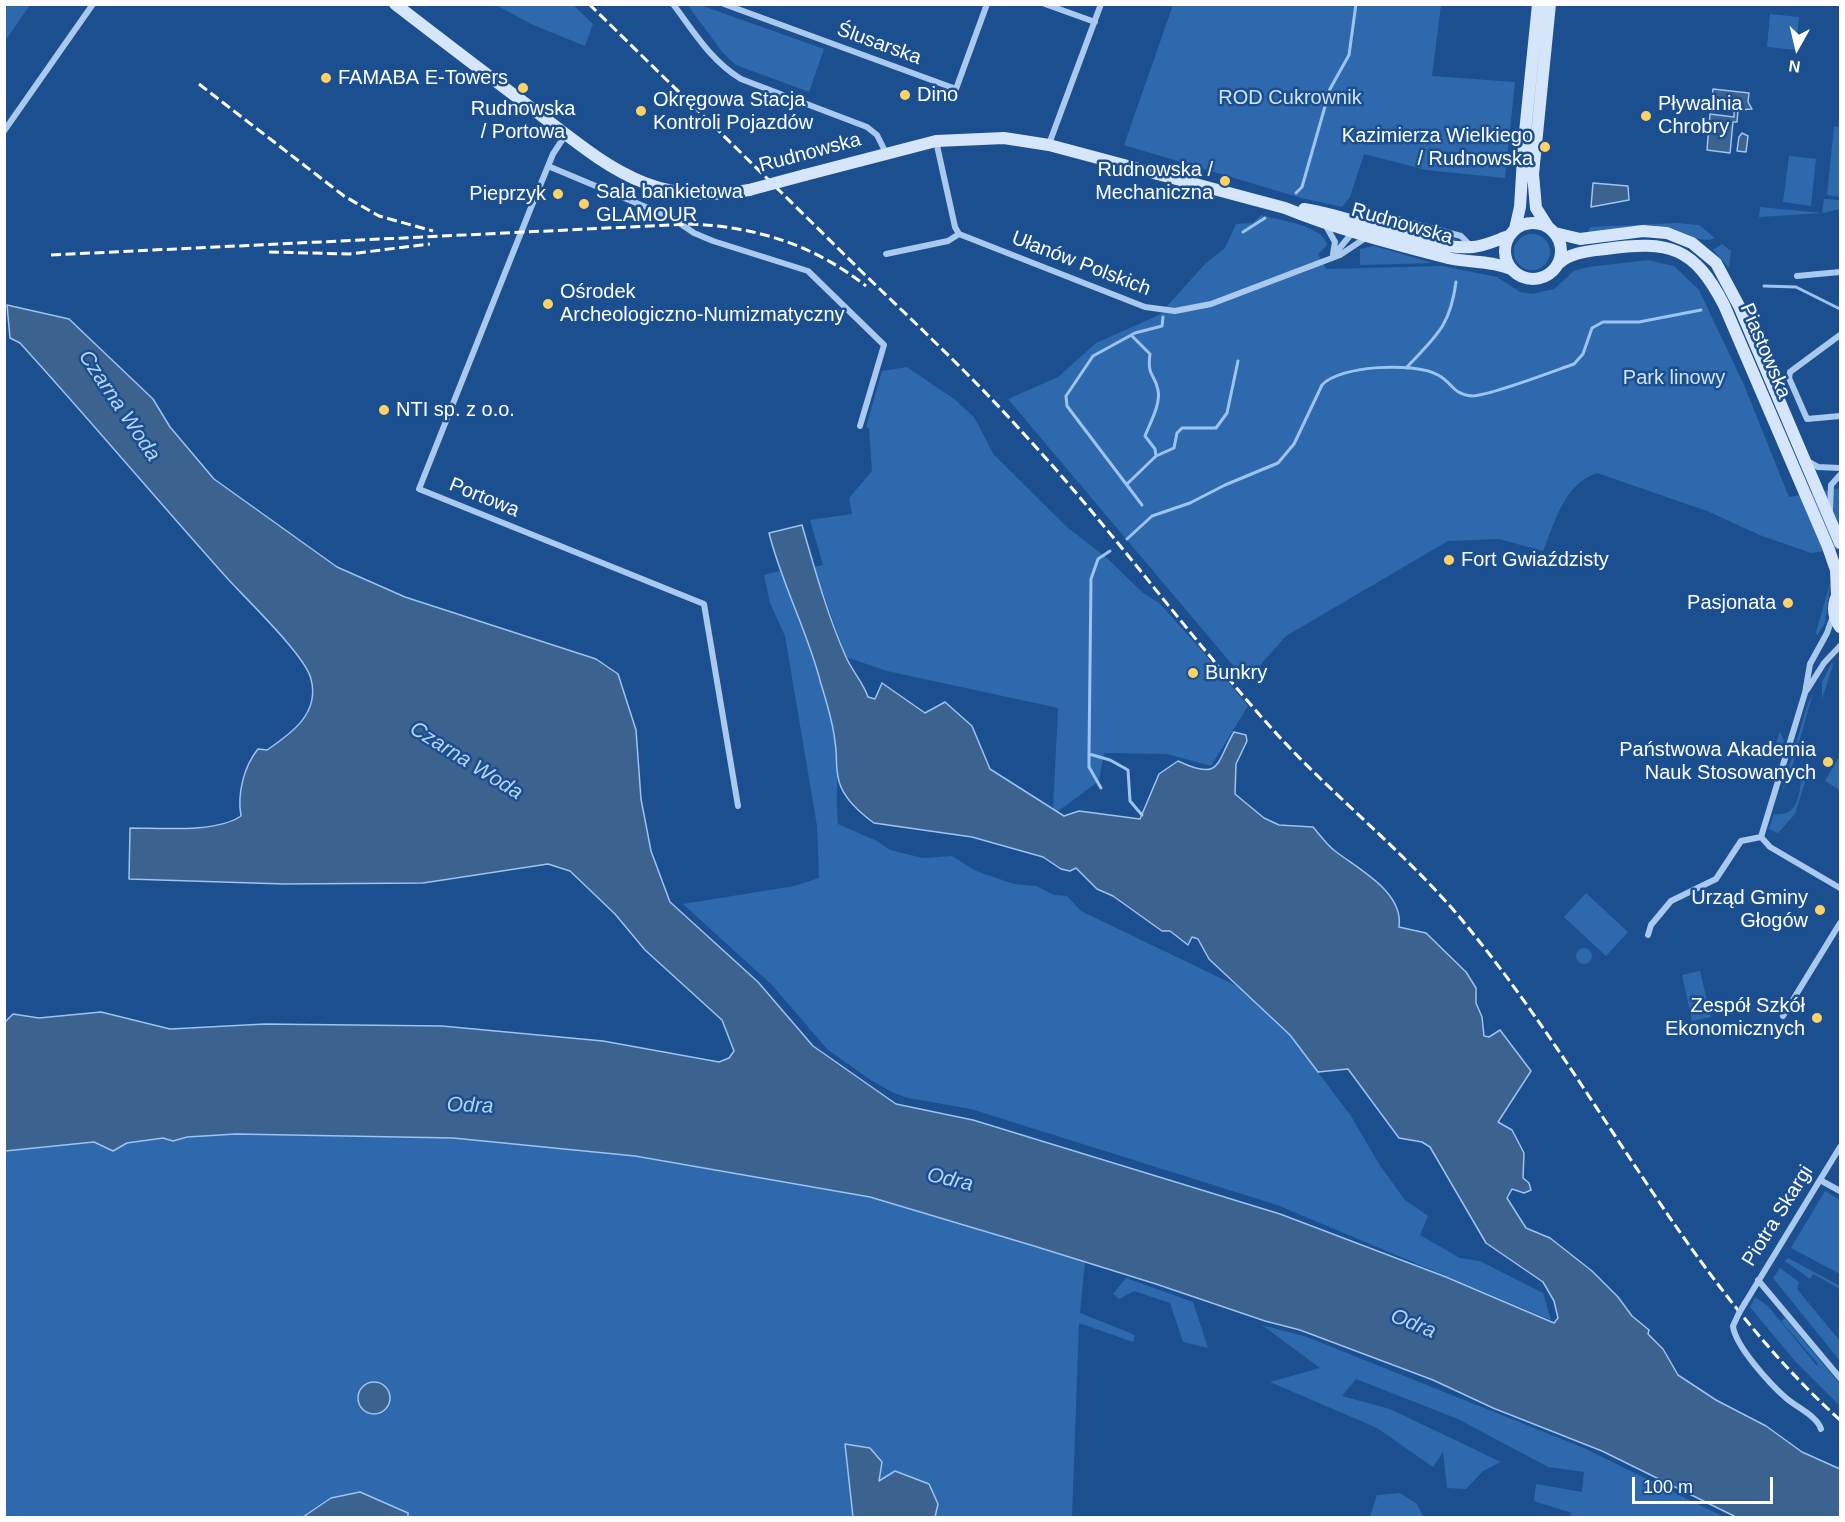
<!DOCTYPE html>
<html>
<head>
<meta charset="utf-8">
<style>
  body { margin:0 }
  #map { position:relative; width:1845px; height:1522px; overflow:hidden; background:#1b4f8f; font-family:Helvetica,sans-serif }
  canvas { display:block }
  .frame { position:absolute; inset:0; border:6px solid #fff; pointer-events:none }
  .north { position:absolute; left:1767px; top:18px; width:60px; height:60px; -webkit-text-stroke:4px #1b4f8f; paint-order:stroke; rotate:188deg; font-size:16px; font-weight:700; line-height:24px; text-align:center; color:#fff }
  .north::after { content:''; display:block; margin:auto; width:21px; height:27px; background:#fff; clip-path:polygon(50% 0,100% 100%,50% 72%,0 100%) }
  .scale { position:absolute; left:1632px; top:1477px; width:141px; height:27px; box-sizing:border-box; border:3px solid #fff; border-top:0; padding-left:8px; font-size:18px; line-height:21px; white-space:nowrap; color:#fff; -webkit-text-stroke:4px #1b4f8f; paint-order:stroke }
</style>
</head>
<body>
<div id="map">
<canvas width="1845" height="1522"></canvas>
<div class="frame"></div>
<div class="north">N</div>
<div class="scale">100 m</div>
</div>
<script>
const ctx = document.querySelector('canvas').getContext('2d');
ctx.lineJoin = 'round';
function fill(path, color) {
  ctx.fillStyle = color;
  ctx.fill(path, 'evenodd');
}
function stroke(path, color, width, dash) {
  ctx.strokeStyle = color;
  ctx.lineWidth = width;
  ctx.lineCap = dash ? 'butt' : 'round';
  ctx.setLineDash(dash || []);
  ctx.stroke(path);
}
function write(font, color, halo, rows, align = 'center') {
  ctx.font = font + ' Helvetica,sans-serif';
  ctx.lineWidth = 5;
  ctx.setLineDash([]);
  ctx.textBaseline = 'middle';
  ctx.strokeStyle = halo;
  ctx.fillStyle = color;
  for (const [text, x, y, turn = 0] of rows) {
    ctx.save();
    ctx.translate(x, y);
    ctx.rotate((+turn || 0) * Math.PI / 180);
    ctx.textAlign = isNaN(turn) ? turn : align;
    if (halo) ctx.strokeText(text, 0, 0);
    ctx.fillText(text, 0, 0);
    ctx.restore();
  }
}
fill(new Path2D(`
  M5 4 30 5 5 41 4 5Z
  M496 5H573L593 24 585 46 531 24Z
  M692 5H700L824 49 809 92 736 65 723 53 689 7Z
  M1173 5H1441L1432 76 1515 82 1505 178 1426 170 1364 154 1350 197 1342 207 1301 198 1124 145Z
  M1770 14 1799 17 1796 50 1767 47Z
  M1834 126 1840 127V197L1827 195Z
  M1789 156 1816 159 1811 206 1783 202Z
  M1824 199 1840 200V209L1823 213 1759 217 1760 207 1822 213Z
  M1261 215C1278 220 1325 226 1327 245L1318 254 1326 269 1442 266 1497 277 1520 292 1532 294 1554 289 1574 271 1588 267 1648 260 1674 266 1699 290 1744 385 1789 497 1840 488V549L1811 553 1762 536 1707 511 1597 473C1564 484 1555 522 1543 551L1499 539 1448 541 1286 636 1246 681 1008 399 1058 377 1096 343 1159 315 1205 264 1225 248 1236 224 1253 223Z
  M1376 218H1380L1462 241 1438 238 1370 221Z
  M1676 223 1699 225 1715 238C1699 245 1684 230 1667 227 1641 222 1614 230 1588 233L1590 227Z
  M1514 252a18 18 0 1 1 36 0a18 18 0 1 1-36 0Z
  M1722 244 1731 251 1729 268 1713 250Z
  M1374 246 1433 263 1360 265V249Z
  M907 367 954 399 974 417 994 455 1067 527 1108 559 1143 593 1159 603 1198 646 1248 706 1211 766 1167 754 1104 753 1099 781 1057 812 1053 810 1058 708 887 671 846 657 814 567 823 565 810 520 852 514 849 498 872 471 869 428 866 427 882 371Z
  M780 571C802 627 826 681 835 741 840 768 835 796 838 824L877 841 890 850 923 858 952 856 976 871 1014 884 1036 886 1054 895 1067 896 1081 911 1241 988 1290 1035 1351 1116 1379 1164 1405 1200 1428 1216 1420 1235 1460 1258 1480 1261 1543 1293 1551 1320 1277 1205 971 1109 908 1098 894 1093 869 1079 827 1049 772 985 683 904 794 886 819 878 817 826 785 636 770 603 764 575Z
  M1831 580 1825 623 1817 636 1816 632Z
  M1832 662 1833 665 1822 699V682Z
  M1813 693 1792 767 1780 798 1807 706Z
  M1780 731 1784 741 1778 754 1773 753Z
  M1840 755V790L1825 781Z
  M1803 767 1805 782 1795 814 1778 833 1769 829 1774 814C1803 818 1799 785 1803 767Z
  M1586 893 1628 932 1606 956 1564 917Z
  M1576 956a8 8 0 1 1 16 0a8 8 0 1 1-16 0Z
  M1700 971 1711 1017 1692 1021 1682 975Z
  M236 1134 453 1138 635 1156 870 1197 1085 1262 1080 1313 1135 1335 1133 1342 1079 1323 1072 1517H5V1151L94 1142 113 1151 127 1143 163 1138 173 1141 187 1137Z
  M1825 1191 1840 1200V1274L1791 1248Z
  M1788 1258 1840 1286V1289L1813 1274 1810 1279 1785 1261Z
  M1780 1268 1799 1282 1797 1289 1840 1341V1361L1773 1278Z
  M1126 1278 1193 1302 1208 1348 1183 1342 1170 1303 1134 1291 1119 1299 1113 1294Z
  M1755 1297 1768 1306 1817 1366 1818 1364 1781 1321 1785 1318 1840 1384V1406L1795 1361 1750 1307Z
  M1262 1325 1307 1337 1584 1448 1724 1517H1569L1572 1513 1534 1501 1536 1484 1582 1492 1584 1472 1548 1467 1458 1419 1356 1379 1342 1396 1390 1409 1501 1462 1483 1471 1466 1489 1447 1488 1443 1452 1433 1467 1377 1428 1270 1382 1320 1368Z
  M1400 1493 1417 1504 1423 1517H1370L1377 1495Z`), '#2e69ad');
const water = new Path2D(`
  M1713 89 1749 93 1748 102 1752 109 1738 110 1737 122H1733L1730 153 1707 150 1710 114 1734 117V111L1711 108Z
  M1742 133 1748 136 1746 152 1737 151 1739 137Z
  M1593 183 1628 186 1629 200 1591 207Z
  M7 305 69 319 153 399 170 427 214 479 337 567 405 597 596 659 618 674 636 730 641 799 651 851 670 902 758 982 813 1046 896 1104 973 1120 1280 1214 1446 1277 1554 1323 1558 1318 1554 1301 1543 1282 1486 1243 1430 1147 1422 1142 1399 1138 1348 1069 1318 1072 1290 1035 1209 959 1198 939 1192 937 1188 945 1170 931H1162L1113 896 1097 889 1076 868 1070 871 1061 869 1043 857 972 837 874 823C863 815 847 801 841 787 834 772 838 757 835 742 833 722 827 703 821 684 808 632 782 585 769 533L802 525C815 570 827 614 846 657 852 671 863 682 868 697L875 699 882 683 925 713 945 702 972 726 990 769 1064 816 1079 811 1140 819 1159 774 1178 761C1222 782 1216 762 1234 732L1246 735 1247 741 1236 764 1235 794 1264 818 1279 825 1313 827C1320 835 1327 845 1335 851 1358 869 1404 892 1399 927L1426 933 1466 972 1476 988V1003L1482 1017 1484 1036 1489 1037 1500 1030 1531 1071 1498 1122 1512 1130 1524 1153 1523 1178 1529 1183 1531 1190 1524 1193 1512 1189 1507 1198 1526 1228 1550 1238 1592 1271 1618 1297 1632 1316 1649 1330 1648 1334 1663 1349 1678 1375 1716 1400 1766 1426 1802 1452 1840 1469V1517H1736L1602 1451 1493 1408 1433 1380 1300 1330 1265 1321 1156 1284 1034 1246 870 1197 635 1156 453 1138 236 1134 187 1137 173 1141 163 1138 127 1143 113 1151 94 1142 5 1151V1022L13 1014 39 1018 101 1012 170 1029 265 1024 442 1026 603 1041 719 1062 729 1058 734 1051 722 1020 645 950 615 914 570 871 548 864 423 883 284 884 129 879 130 828C161 828 216 833 241 816 237 794 244 766 258 749L267 750C292 733 320 713 311 679 306 656 245 598 227 578 157 500 90 420 20 343L10 338Z
  M358 1398a16 16 0 1 1 32 0a16 16 0 1 1-32 0Z
  M845 1444 870 1448 882 1462 879 1481 895 1471 929 1484 938 1504 935 1517H853Z
  M360 1492 408 1513V1517H303L331 1498Z`);
fill(water, '#3c6290');
stroke(water, '#9cc4f0', 1.5);
stroke(new Path2D(`
  M1296 193 1302 187 1330 89 1349 55 1356 4
  M1243 232 1265 218
  M1764 286 1796 287 1840 309
  M1406 368C1436 336 1450 327 1456 282
  M1156 456 1174 448 1177 433 1182 428H1216L1227 413 1238 361
  M1127 484 1156 456 1155 449 1145 436C1150 423 1161 404 1158 390 1154 372 1147 377 1150 354L1132 336
  M1142 505 1067 406 1066 396 1093 356 1135 333 1162 326 1163 317
  M1127 539 1152 516 1190 503 1225 485 1278 463 1294 444 1322 385C1340 365 1416 362 1438 375 1453 383 1452 394 1472 396 1489 396 1554 371 1574 364L1583 354 1592 328 1603 322H1639L1701 310
  M1110 551 1098 559 1091 579 1089 754 1110 760 1128 770 1130 801 1142 815
  M1089 754V767L1101 788`), '#9cc4f0', 3);
stroke(new Path2D(`
  M673 4C694 32 711 61 741 79L867 127 877 135 886 153
  M724 4 956 89 987 4
  M1045 4 1095 22
  M4 131 93 4
  M566 134 553 154 530 210 419 489 704 604 738 806
  M936 141 955 227 959 234 1145 307 1175 311 1211 304 1340 255 1367 237
  M1049 144 1101 4
  M548 166 672 218 694 233 713 241 808 271 884 345 860 426
  M1363 222 1372 216 1382 215 1461 236 1472 247
  M1326 226 1335 242 1333 254
  M886 254 948 241 959 234
  M1333 256 1353 232
  M1797 276 1840 272
  M1840 335 1790 372 1789 378 1807 419 1840 416
  M1807 461 1818 467 1840 468
  M1830 509 1831 485 1840 475
  M1807 690 1824 663 1840 646
  M1761 837 1805 693 1810 664 1827 633 1833 616
  M1761 837 1770 847 1840 888
  M1648 935 1651 925 1671 901 1716 879 1741 841 1761 837
  M1783 1016 1840 923
  M1820 1180 1840 1191
  M1758 1280 1840 1378
  M1745 1303 1840 1147
  M1739 1313 1733 1326C1735 1346 1771 1385 1786 1398 1796 1407 1817 1416 1821 1429`), '#a9c9ee', 6);
stroke(new Path2D(`
  M395 4C443 41 490 77 538 113 571 138 606 168 645 183 678 196 715 196 749 190
  M805 175 936 141 1004 138 1049 145 1285 208C1336 229 1394 244 1448 258 1469 263 1490 260 1511 269
  M1304 209C1354 216 1427 251 1473 247 1485 246 1497 240 1509 236
  M1505 251a28 28 0 1 1 56 0a28 28 0 1 1-56 0Z
  M1548 227 1536 208 1533 174 1550 4
  M1515 229 1520 207 1524 142 1538 4
  M1555 233 1580 239 1643 231 1667 233 1692 243 1716 263 1739 306 1840 543
  M1558 264C1570 252 1590 251 1606 249 1670 240 1694 247 1724 305L1828 547 1836 570 1837 595
  M1840 590C1832 603 1832 615 1840 627`), '#d6e6fa', 12);
stroke(new Path2D(`
  M589 4C680 93 771 182 861 271 916 324 972 376 1023 433 1111 528 1187 634 1274 731 1334 797 1405 852 1462 920 1595 1080 1684 1279 1840 1420
  M199 84 344 196 379 216 433 231
  M269 252 349 254 430 244
  M51 255 691 224C757 227 814 245 866 286`), '#fff', 3, [10, 4.5]);
stroke(new Path2D(`
  M1739 1313 1745 1303`), '#a9c9ee', 6);
stroke(new Path2D(`
  M749 190 805 175`), '#d6e6fa', 12);
for (const [x, y, r, color] of [
  [326,78,6,"#ffd166"],
  [523,88,6,"#ffd166"],
  [905,95,6,"#ffd166"],
  [641,111,6,"#ffd166"],
  [1646,116,6,"#ffd166"],
  [1545,147,6,"#ffd166"],
  [1225,181,6,"#ffd166"],
  [558,194,6,"#ffd166"],
  [584,204,6,"#ffd166"],
  [548,304,6,"#ffd166"],
  [384,410,6,"#ffd166"],
  [1449,560,6,"#ffd166"],
  [1788,603,6,"#ffd166"],
  [1193,673,6,"#ffd166"],
  [1828,762,6,"#ffd166"],
  [1820,910,6,"#ffd166"],
  [1817,1018,6,"#ffd166"]
]) {
  const dot = new Path2D();
  dot.arc(x, y, r, 0, 2 * Math.PI);
  ctx.fillStyle = color;
  ctx.fill(dot);
  stroke(dot, '#1b4f8f', 2);
}
write('20px', '#fff', '#1b4f8f', [
  ["Ślusarska",879,44,20],
  ["Rudnowska",810,153,-15],
  ["Rudnowska",1402,224,16],
  ["Ułanów Polskich",1081,264,21],
  ["Piastowska",1765,351,67],
  ["Portowa",484,498,22],
  ["Piotra Skargi",1778,1216,-58]
]);
write('20px', '#fff', '#1b4f8f', [
  ["FAMABA E-Towers",338,78],
  ["Dino",917,95],
  ["Okręgowa Stacja",653,100],
  ["Kontroli Pojazdów",653,123],
  ["Pływalnia",1658,104],
  ["Chrobry",1658,127],
  ["Rudnowska",523,109,"center"],
  ["/ Portowa",523,132,"center"],
  ["Kazimierza Wielkiego",1533,136,"right"],
  ["/ Rudnowska",1533,159,"right"],
  ["Rudnowska /",1213,170,"right"],
  ["Mechaniczna",1213,193,"right"],
  ["Sala bankietowa",596,192],
  ["GLAMOUR",596,215],
  ["Pieprzyk",546,194,"right"],
  ["Ośrodek",560,292],
  ["Archeologiczno-Numizmatyczny",560,315],
  ["NTI sp. z o.o.",396,410],
  ["Fort Gwiaździsty",1461,560],
  ["Pasjonata",1776,603,"right"],
  ["Bunkry",1205,673],
  ["Państwowa Akademia",1816,750,"right"],
  ["Nauk Stosowanych",1816,773,"right"],
  ["Urząd Gminy",1808,898,"right"],
  ["Głogów",1808,921,"right"],
  ["Zespół Szkół",1805,1006,"right"],
  ["Ekonomicznych",1805,1029,"right"]
], 'left');
write('20px', '#cfe3fa', '#1b4f8f', [
  ["ROD Cukrownik",1290,98],
  ["Park linowy",1674,378]
]);
write('italic 21px', '#b5d3f5', '#1b4f8f', [
  ["Czarna Woda",119,406,56],
  ["Czarna Woda",466,761,32],
  ["Odra",470,1106,2],
  ["Odra",950,1180,13],
  ["Odra",1413,1324,22]
]);
</script>
</body>
</html>
